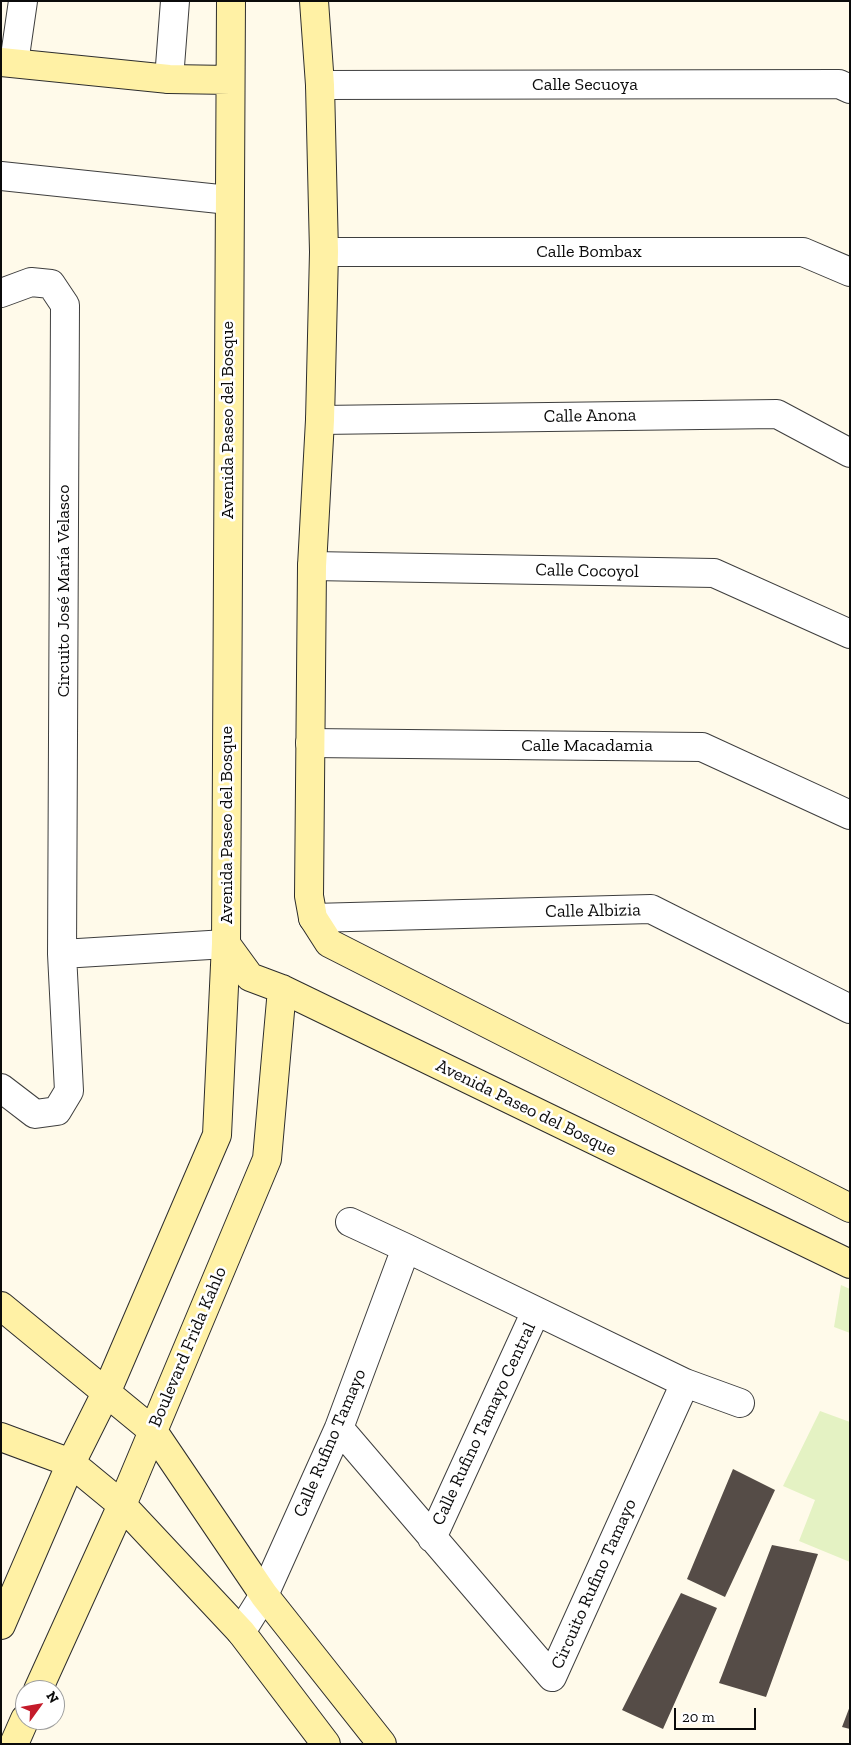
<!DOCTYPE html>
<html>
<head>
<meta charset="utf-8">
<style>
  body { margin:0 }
  #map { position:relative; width:851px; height:1745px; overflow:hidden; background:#fffaea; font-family:"Zilla Slab",serif }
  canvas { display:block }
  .frame { position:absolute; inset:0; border:2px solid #0b0b0b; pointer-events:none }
  .north { position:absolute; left:15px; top:1680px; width:50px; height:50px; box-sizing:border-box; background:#fff; border:1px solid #9d9d9d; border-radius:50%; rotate:58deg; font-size:14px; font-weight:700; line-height:20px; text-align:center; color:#0b0b0b }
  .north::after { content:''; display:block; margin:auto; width:18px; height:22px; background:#c41b2a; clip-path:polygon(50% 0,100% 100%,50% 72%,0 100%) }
  .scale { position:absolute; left:674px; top:1708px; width:82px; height:22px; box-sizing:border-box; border:2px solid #0b0b0b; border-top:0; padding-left:6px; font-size:15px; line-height:18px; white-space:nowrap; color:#0b0b0b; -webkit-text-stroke:4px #fff; paint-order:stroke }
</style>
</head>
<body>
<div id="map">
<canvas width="851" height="1745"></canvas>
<div class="frame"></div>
<div class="north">N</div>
<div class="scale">20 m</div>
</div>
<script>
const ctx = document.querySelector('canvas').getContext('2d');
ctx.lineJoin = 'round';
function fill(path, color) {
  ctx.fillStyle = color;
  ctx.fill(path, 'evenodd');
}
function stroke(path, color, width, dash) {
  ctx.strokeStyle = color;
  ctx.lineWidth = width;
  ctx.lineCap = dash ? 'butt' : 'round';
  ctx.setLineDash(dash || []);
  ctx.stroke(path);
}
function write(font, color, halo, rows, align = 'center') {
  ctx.font = font + ' "Zilla Slab",serif';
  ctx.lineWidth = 5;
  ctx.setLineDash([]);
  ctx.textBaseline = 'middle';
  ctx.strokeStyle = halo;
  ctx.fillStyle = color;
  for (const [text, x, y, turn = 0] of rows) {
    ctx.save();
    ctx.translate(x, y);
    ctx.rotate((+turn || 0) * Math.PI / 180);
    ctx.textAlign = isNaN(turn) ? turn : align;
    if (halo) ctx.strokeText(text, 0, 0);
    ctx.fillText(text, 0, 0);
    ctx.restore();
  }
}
fill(new Path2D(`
  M841 1285 850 1289V1333L834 1327Z
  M820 1411 850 1422V1562L799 1541 815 1500 783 1486Z`), '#e4f2c3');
fill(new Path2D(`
  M733 1469 775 1490 725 1597 687 1579Z
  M772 1545 818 1554 766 1697 719 1683Z
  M681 1593 717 1608 663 1729 622 1710Z
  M850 1706V1729L842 1727Z`), '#554c47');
const street = new Path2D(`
  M14 63 23 1
  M169 79 175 1
  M320 85 839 84 850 89
  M1 176 229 200
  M324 252H803L850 272
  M1 293 31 282 51 284 65 305 62 954 69 1091 57 1111 35 1114 1 1088
  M320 420 777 414 850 453
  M312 566 714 573 850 634
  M310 743 702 747 850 815
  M313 918 651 909 850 1009
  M62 954 226 944
  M350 1222 406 1248 685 1383 740 1403
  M339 1428 552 1677 685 1383
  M432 1538 536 1311
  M241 1632 264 1595 339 1428 406 1248`);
const secondary = new Path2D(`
  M231 1 226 944 250 977 282 989 850 1264
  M314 1 320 85 324 252 320 420 312 566 309 896 313 918 329 943 850 1208
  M1 62 169 79 230 80
  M1 1306 153 1431 264 1595 382 1744
  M1 1437 71 1463 122 1505 241 1632 326 1744
  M1 1625 71 1463 106 1393 217 1135 226 944
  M38 1690 122 1505 267 1159 282 989
  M14 1744 25 1719`);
stroke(street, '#3e3e3e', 30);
stroke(secondary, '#2d2d2d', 30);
stroke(street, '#fff', 28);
stroke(secondary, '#fff1a5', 28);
write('18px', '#0b0b0b', '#fff', [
  ["Calle Secuoya",585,85],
  ["Calle Bombax",589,252],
  ["Calle Anona",590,416,-1],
  ["Avenida Paseo del Bosque",228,420,-90],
  ["Calle Cocoyol",587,571,1],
  ["Circuito José María Velasco",64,591,-90],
  ["Calle Macadamia",587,746],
  ["Avenida Paseo del Bosque",227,825,-90],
  ["Calle Albizia",593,911,-1],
  ["Avenida Paseo del Bosque",526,1108,26],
  ["Boulevard Frida Kahlo",188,1347,-67],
  ["Calle Rufino Tamayo Central",484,1424,-65],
  ["Calle Rufino Tamayo",330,1443,-67],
  ["Circuito Rufino Tamayo",594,1584,-66]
]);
</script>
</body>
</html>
